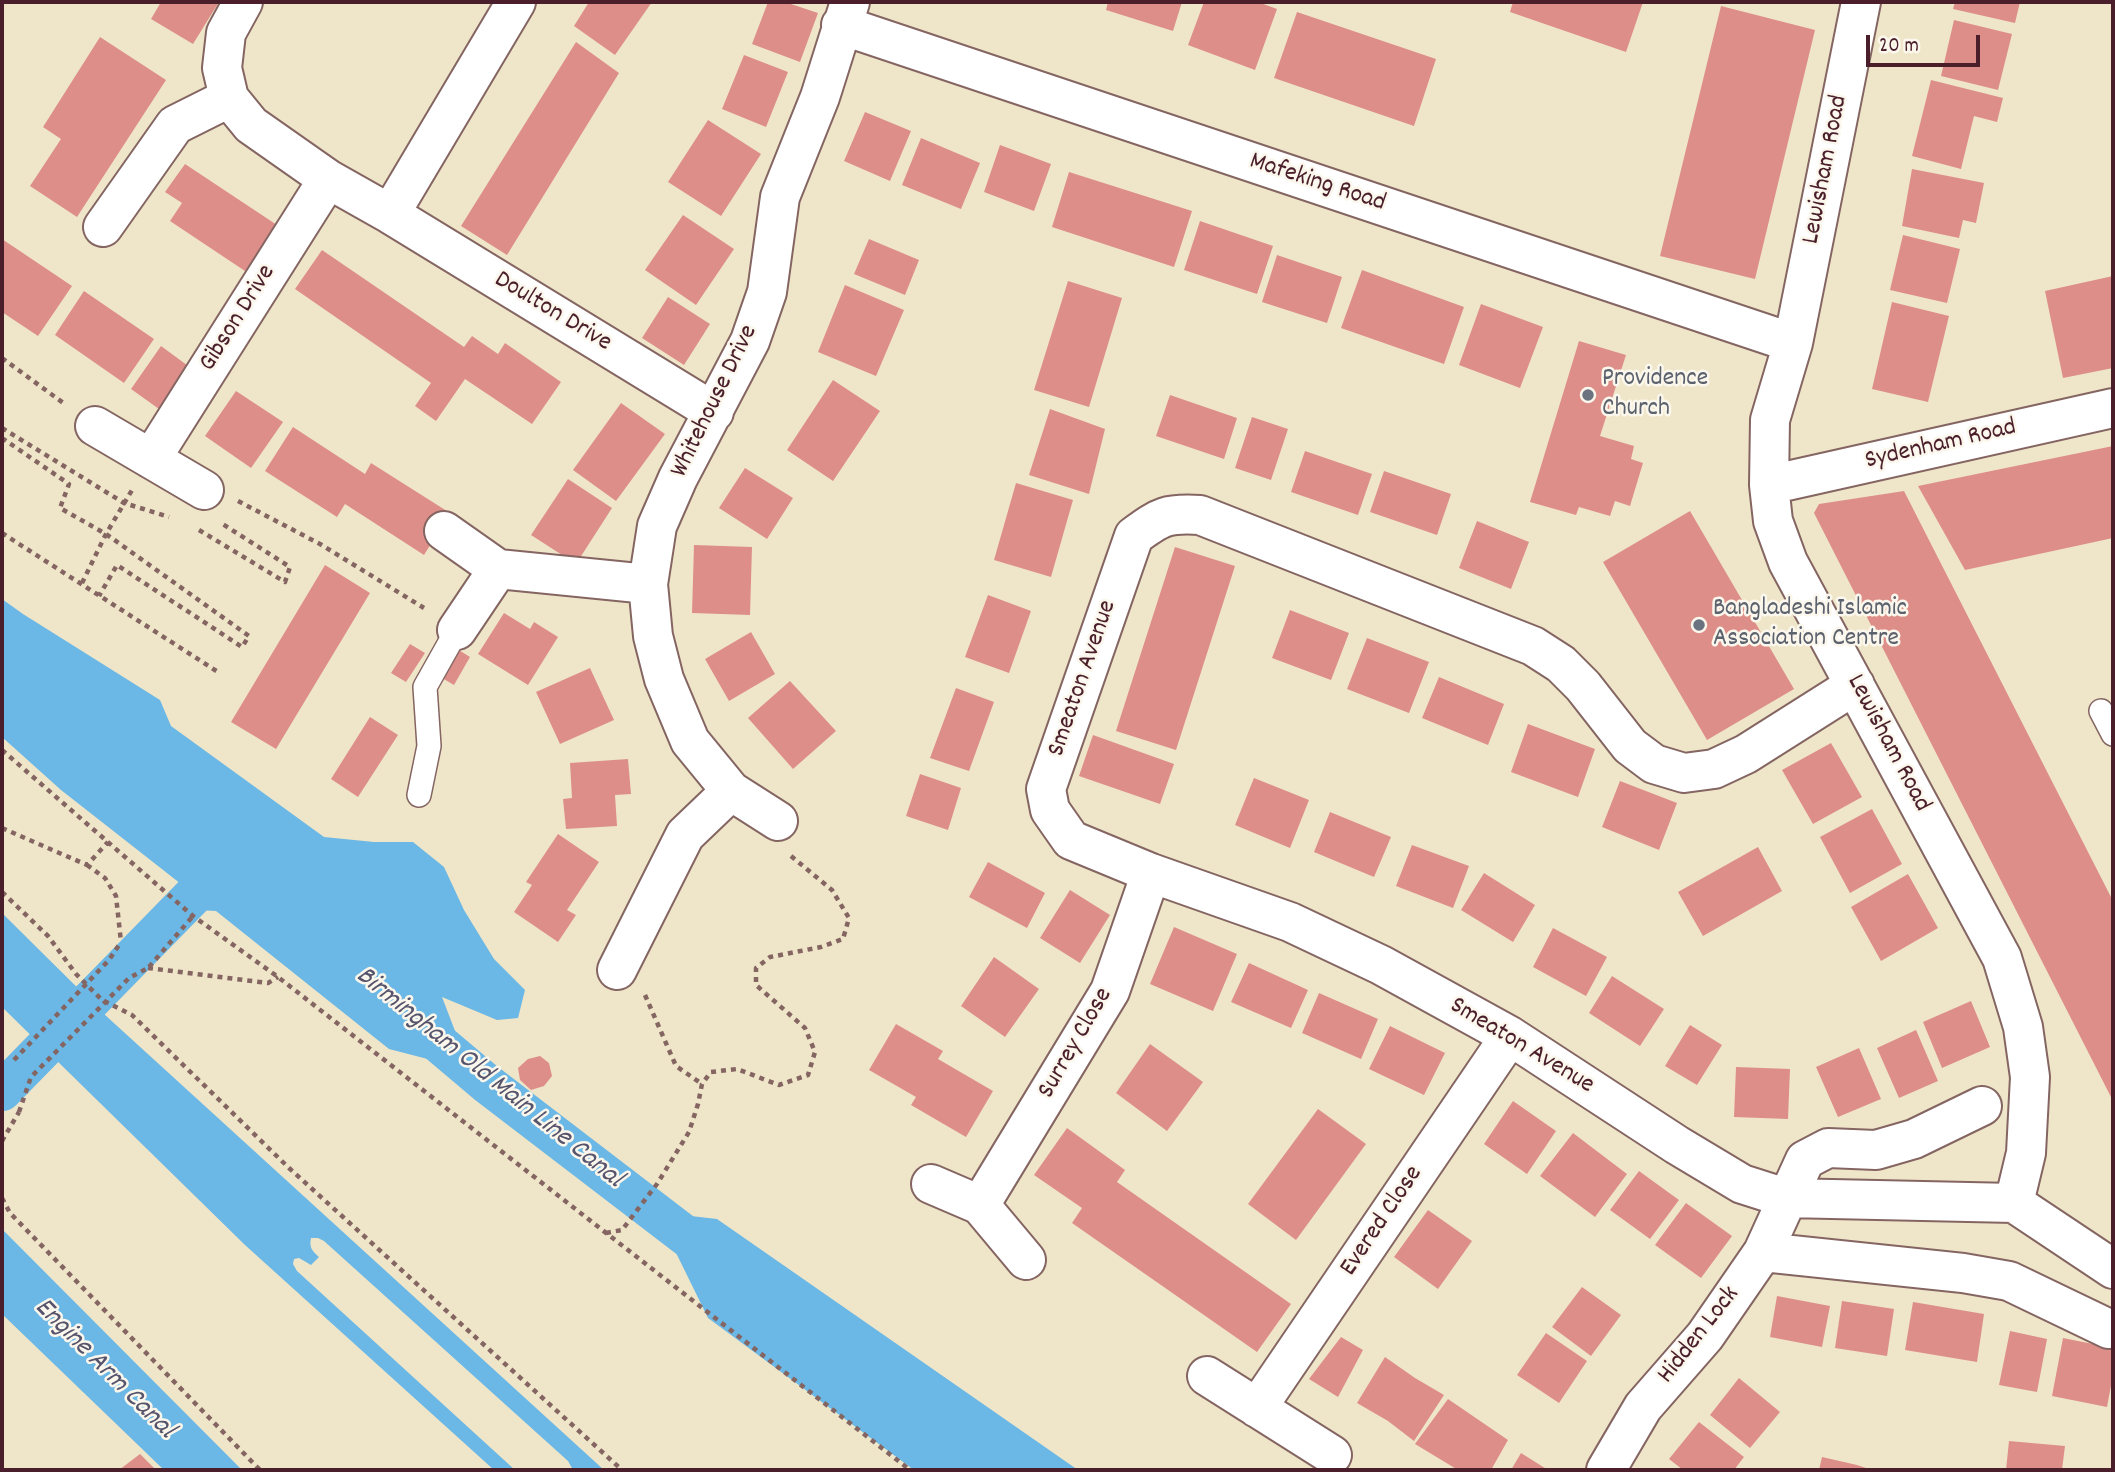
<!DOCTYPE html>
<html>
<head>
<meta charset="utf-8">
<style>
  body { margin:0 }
  #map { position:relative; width:2115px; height:1472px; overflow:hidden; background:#efe6c9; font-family:Dekko,sans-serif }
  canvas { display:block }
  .frame { position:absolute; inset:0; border:4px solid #4a1f2b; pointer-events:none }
  .scale { position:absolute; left:1866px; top:35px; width:114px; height:32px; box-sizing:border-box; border:4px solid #4a1f2b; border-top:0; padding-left:9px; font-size:21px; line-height:24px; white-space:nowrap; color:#4a1f2b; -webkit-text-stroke:5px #fbf7ec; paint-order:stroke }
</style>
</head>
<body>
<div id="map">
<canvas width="2115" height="1472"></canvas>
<div class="frame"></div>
<div class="scale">20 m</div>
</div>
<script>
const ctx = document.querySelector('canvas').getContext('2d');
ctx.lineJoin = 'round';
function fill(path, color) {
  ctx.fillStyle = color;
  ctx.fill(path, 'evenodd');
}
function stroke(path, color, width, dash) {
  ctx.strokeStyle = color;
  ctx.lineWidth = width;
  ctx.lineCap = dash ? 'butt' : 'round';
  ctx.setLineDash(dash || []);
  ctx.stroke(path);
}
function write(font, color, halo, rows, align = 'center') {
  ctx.font = font + ' Dekko,sans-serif';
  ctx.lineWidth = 5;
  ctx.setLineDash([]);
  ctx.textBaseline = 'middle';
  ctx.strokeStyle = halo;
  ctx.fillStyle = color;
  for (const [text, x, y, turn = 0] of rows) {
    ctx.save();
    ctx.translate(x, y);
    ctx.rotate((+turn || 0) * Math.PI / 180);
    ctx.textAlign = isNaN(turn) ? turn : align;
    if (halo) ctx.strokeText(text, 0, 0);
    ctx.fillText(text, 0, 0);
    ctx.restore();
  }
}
fill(new Path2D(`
  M2 599 23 614 160 700 171 726 324 837 374 842H413L444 867 464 910 494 959 525 990 518 1018 497 1020 442 997 470 1070 389 1049 216 911 197 910 181 895V884L61 790 2 737Z
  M2 913 104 1014 604 1470H573L568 1461 324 1241 318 1238H311C309 1247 312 1251 319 1257L311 1265 299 1258 294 1259 293 1264 297 1271 515 1470H494L245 1245 2 1007Z
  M656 1212 717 1219 1078 1470H914L708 1318Z
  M2 1229 242 1470H164L2 1314Z`), '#6bb7e5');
fill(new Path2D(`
  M79 984 106 1011 55 1064 28 1038Z
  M21 1066 25 1067 26 1070 11 1104 2 1096V1074Z`), '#efe6c9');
stroke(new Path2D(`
  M428 1034 486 1083 699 1246
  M2 1091 225 863`), '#6bb7e5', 40);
fill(new Path2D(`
  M161 2H219L193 44 151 19Z
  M589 2H652L615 55 574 26Z
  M768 2H785L818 13 800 62 752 44Z
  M1108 2H1182L1173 31 1106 10Z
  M1204 2H1258L1277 9 1255 70 1188 45Z
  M1513 2H1643L1626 52 1510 12Z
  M1955 2H2020L2015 23 1953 9Z
  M1721 6 1815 30 1755 279 1660 256Z
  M1297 12 1436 59 1414 126 1274 78Z
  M1954 20 2012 34 1998 90 1941 76Z
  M100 37 166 80 77 217 30 186 61 139 43 127Z
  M576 42 619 73 507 255 461 226Z
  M744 55 788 72 766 127 722 109Z
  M1931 80 2003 98 1997 122 1974 116 1961 169 1912 156Z
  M865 112 911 131 890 181 844 161Z
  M708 120 761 154 721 216 668 182Z
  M921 138 980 163 961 209 902 185Z
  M1000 145 1051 164 1034 211 984 192Z
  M185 164 280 227 251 275 170 221 182 203 165 192Z
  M1912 169 1984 183 1976 223 1963 220 1959 238 1902 226Z
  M1069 172 1192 211 1174 267 1052 227Z
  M683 215 734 249 696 305 645 270Z
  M1200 221 1273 246 1257 294 1184 270Z
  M1903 235 1960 249 1947 303 1890 290Z
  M2 239 72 286 38 336 2 312Z
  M869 239 919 260 905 295 854 274Z
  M322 250 464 347 472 336 498 354 505 343 561 382 532 424 465 379 436 421 415 406 431 383 295 289Z
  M1277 255 1342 277 1327 323 1262 302Z
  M1362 270 1464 307 1444 364 1341 328Z
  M2113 276V368L2063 378 2045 291Z
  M1068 281 1122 298 1089 407 1034 390Z
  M845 285 904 310 876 376 818 352Z
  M84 291 154 339 124 383 55 335Z
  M668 297 710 324 684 365 642 338Z
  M1892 302 1949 316 1928 402 1872 389Z
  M1481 304 1543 327 1520 388 1459 365Z
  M1579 341 1626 355 1600 436 1634 446 1631 459 1643 463 1630 506 1615 501 1610 516 1579 507 1576 515 1530 502Z
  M161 346 195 371 166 414 131 389Z
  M833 380 880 411 833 481 787 450Z
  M236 391 283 422 251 468 205 436Z
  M1170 395 1237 418 1224 459 1156 436Z
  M621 403 665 434 616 501 573 470Z
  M1050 409 1105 429 1089 494 1029 475Z
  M1252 417 1288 429 1271 480 1235 468Z
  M293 427 365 474 371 463 450 513 424 555 345 504 337 517 265 471Z
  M2113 446V538L1965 570 1918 486Z
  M1305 451 1372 474 1358 515 1291 492Z
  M745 468 793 498 767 539 719 508Z
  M1384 471 1451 494 1437 535 1370 512Z
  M568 479 612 508 576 564 531 535Z
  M1016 483 1073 500 1051 577 994 560Z
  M1904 491 2113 901V1101L1814 513 1819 504Z
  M1690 511 1794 689 1707 740 1603 562Z
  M1477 521 1529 542 1511 589 1459 568Z
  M694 545 752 547 750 615 692 613Z
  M1175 547 1235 566 1176 750 1116 731Z
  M325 565 370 593 276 749 231 722Z
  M988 595 1031 611 1009 673 965 657Z
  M1290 610 1349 633 1331 680 1272 658Z
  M504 613 530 629 534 622 558 637 528 685 478 654Z
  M751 632 775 674 729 701 705 659Z
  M1367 638 1429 662 1409 713 1347 689Z
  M410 644 425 653 406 682 391 673Z
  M454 647 470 657 454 685 437 675Z
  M590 668 614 720 560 744 536 692Z
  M1439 677 1504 704 1488 745 1422 718Z
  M790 681 836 731 793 769 748 718Z
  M956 688 994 702 969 771 930 758Z
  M370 717 398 735 358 797 331 779Z
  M1528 724 1595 749 1578 797 1511 772Z
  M1093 735 1174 764 1160 804 1079 776Z
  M1831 743 1862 797 1813 824 1782 770Z
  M628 759 631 794 615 795 617 826 566 829 563 799 572 798 570 763Z
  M920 774 961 788 948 830 906 816Z
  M1254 778 1309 800 1290 848 1235 825Z
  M1620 781 1677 803 1659 850 1602 827Z
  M1872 809 1902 864 1850 893 1820 837Z
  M1330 812 1391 837 1374 877 1314 852Z
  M558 834 599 862 567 910 576 915 558 942 514 912 532 885 526 882Z
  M1412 845 1469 866 1453 908 1396 886Z
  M1758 847 1782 891 1703 936 1678 892Z
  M988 862 1045 893 1027 928 969 897Z
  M1484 873 1535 905 1513 942 1461 910Z
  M1908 874 1938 928 1881 961 1851 907Z
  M1070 890 1110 915 1080 963 1040 938Z
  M1174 927 1237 954 1213 1011 1150 984Z
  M1553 928 1607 957 1586 996 1533 967Z
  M994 957 1039 989 1005 1037 961 1006Z
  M1249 963 1308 990 1291 1028 1231 1002Z
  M1612 976 1664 1009 1640 1046 1589 1013Z
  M1319 993 1378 1019 1361 1059 1302 1033Z
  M1971 1001 1990 1047 1942 1068 1923 1022Z
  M896 1024 943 1051 938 1059 993 1091 966 1137 911 1105 916 1097 869 1070Z
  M1690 1025 1722 1045 1697 1085 1665 1066Z
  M1390 1026 1445 1053 1424 1095 1369 1069Z
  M1916 1030 1938 1081 1899 1098 1877 1048Z
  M1150 1044 1203 1082 1167 1131 1116 1093Z
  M1859 1048 1881 1099 1838 1117 1816 1067Z
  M540 1056 549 1063 552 1076 544 1086 531 1090 520 1080 518 1068 528 1059Z
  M1736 1067 1790 1069 1788 1119 1734 1117Z
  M1513 1101 1556 1131 1527 1174 1484 1144Z
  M1318 1109 1366 1144 1296 1240 1248 1204Z
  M1067 1128 1125 1170 1117 1182 1291 1304 1257 1352 1072 1223 1082 1208 1034 1175Z
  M1573 1133 1627 1174 1595 1217 1540 1176Z
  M1639 1171 1679 1200 1650 1239 1610 1210Z
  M1686 1203 1732 1236 1701 1278 1655 1245Z
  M1428 1210 1472 1241 1438 1289 1394 1257Z
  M1582 1287 1621 1315 1591 1356 1552 1327Z
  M1777 1296 1830 1306 1822 1347 1770 1337Z
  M1842 1301 1894 1309 1887 1356 1835 1348Z
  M1913 1302 1984 1314 1977 1362 1905 1350Z
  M2010 1331 2047 1339 2037 1392 1999 1385Z
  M1546 1333 1587 1361 1559 1403 1517 1375Z
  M1341 1337 1363 1350 1338 1397 1309 1379Z
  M2063 1338 2113 1348V1375L2107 1407 2052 1396Z
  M1385 1357 1415 1378 1444 1395 1414 1441 1388 1421 1357 1403Z
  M1739 1378 1780 1412 1750 1448 1710 1415Z
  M1448 1399 1508 1440 1491 1470H1458L1415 1444Z
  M1699 1422 1744 1457 1734 1470H1683L1669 1459Z
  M2009 1441 2065 1446 2062 1470H2006Z
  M1521 1453 1548 1470H1511Z
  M140 1454 156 1470H119Z
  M1822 1457 1857 1465 1872 1470H1819Z`), '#de8e89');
const service = new Path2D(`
  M2101 711 2113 734
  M419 795 429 746 425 687 457 630`);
const minor = new Path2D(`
  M243 2 226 33 222 68 229 98 251 125 328 179 390 214 714 412
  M1861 2 1793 343 1770 420 1769 485 1773 521 1788 562 2002 958 2023 1027 2030 1077 2026 1153 2014 1203 2113 1269
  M841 25 1793 343
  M390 214 516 2
  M103 227 175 125 229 98
  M95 426 204 490
  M151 459 328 179
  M1769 485 2113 408
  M444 531 498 569 648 584
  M457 630 498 569
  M1855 685 1746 754 1714 769 1684 773 1654 764 1630 746 1583 686 1561 664 1533 646 1200 515C1167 513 1161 516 1134 536L1046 789 1050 810 1071 840 1151 873 1290 922 1381 965 1510 1036 1677 1145 1742 1184 1786 1198 2014 1203
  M778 821 731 791 690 741 664 679 653 636 648 584 657 526 678 478 750 341 767 292 780 197 820 97 850 2
  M617 970 685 835 731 791
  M931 1184 980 1205 1026 1260
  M980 1205 1110 991 1151 873
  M1763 1252 1963 1273 2009 1281 2109 1329
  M1207 1376 1332 1455
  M1257 1408 1510 1036
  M1606 1470 1643 1407 1705 1336 1763 1252 1805 1160 1828 1148 1876 1150 1914 1139 1982 1106`);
stroke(service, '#846562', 26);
stroke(minor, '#846562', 42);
stroke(new Path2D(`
  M2 358 66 405
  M2 428 124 503 169 517
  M2 438 69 484 60 508 106 534 249 636 242 647 117 565 99 596
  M238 501 320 544 424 608
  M199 530 285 582 290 567 221 523
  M2 533 218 672
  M82 583 106 534 132 490
  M2 750 193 916 278 977 910 1470
  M2 828 87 865 108 842
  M87 865 105 878 116 896 121 942
  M2 892 48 936 76 974 102 1000 132 1015 289 1168 622 1470
  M149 967 193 916
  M148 968 268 983 278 977
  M645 995 676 1066 702 1084
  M2 1141 19 1112
  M2 1198 10 1213 260 1470
  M606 1233 622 1230 657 1184 689 1132 698 1104 702 1084 711 1072 737 1069 779 1085 808 1075 815 1052 805 1028 756 985V968L770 957 821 947 843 939 849 918 832 890 791 856`), '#846562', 4.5, [5, 5]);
stroke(service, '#fff', 23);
stroke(minor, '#fff', 38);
stroke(new Path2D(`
  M14 1060 109 960 121 942
  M19 1112 31 1077 129 978 148 968`), '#846562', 4.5, [5, 5]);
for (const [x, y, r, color] of [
  [1588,395,7,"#6b7280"],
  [1699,625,7,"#6b7280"]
]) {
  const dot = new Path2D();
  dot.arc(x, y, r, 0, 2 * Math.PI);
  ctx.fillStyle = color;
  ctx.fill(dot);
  stroke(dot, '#fbf7ec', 2.5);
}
write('26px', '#4a1f2b', '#fbf7ec', [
  ["Lewisham Road",1827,170,-79],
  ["Mafeking Road",1317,184,18],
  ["Doulton Drive",552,313,31],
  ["Gibson Drive",239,319,-58],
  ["Whitehouse Drive",716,402,-64],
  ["Sydenham Road",1941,446,-13],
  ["Smeaton Avenue",1084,679,-71],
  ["Lewisham Road",1887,744,62],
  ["Surrey Close",1077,1044,-60],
  ["Smeaton Avenue",1521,1047,31],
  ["Evered Close",1383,1222,-56],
  ["Hidden Lock",1700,1336,-52]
]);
write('26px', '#5b616d', '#fbf7ec', [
  ["Providence",1602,380],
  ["Church",1602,410],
  ["Bangladeshi Islamic",1713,610],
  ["Association Centre",1713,640]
], 'left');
write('italic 28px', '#56546c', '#fbf7ec', [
  ["Birmingham Old Main Line Canal",488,1079,39],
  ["Engine Arm Canal",103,1370,45]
]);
</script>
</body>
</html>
